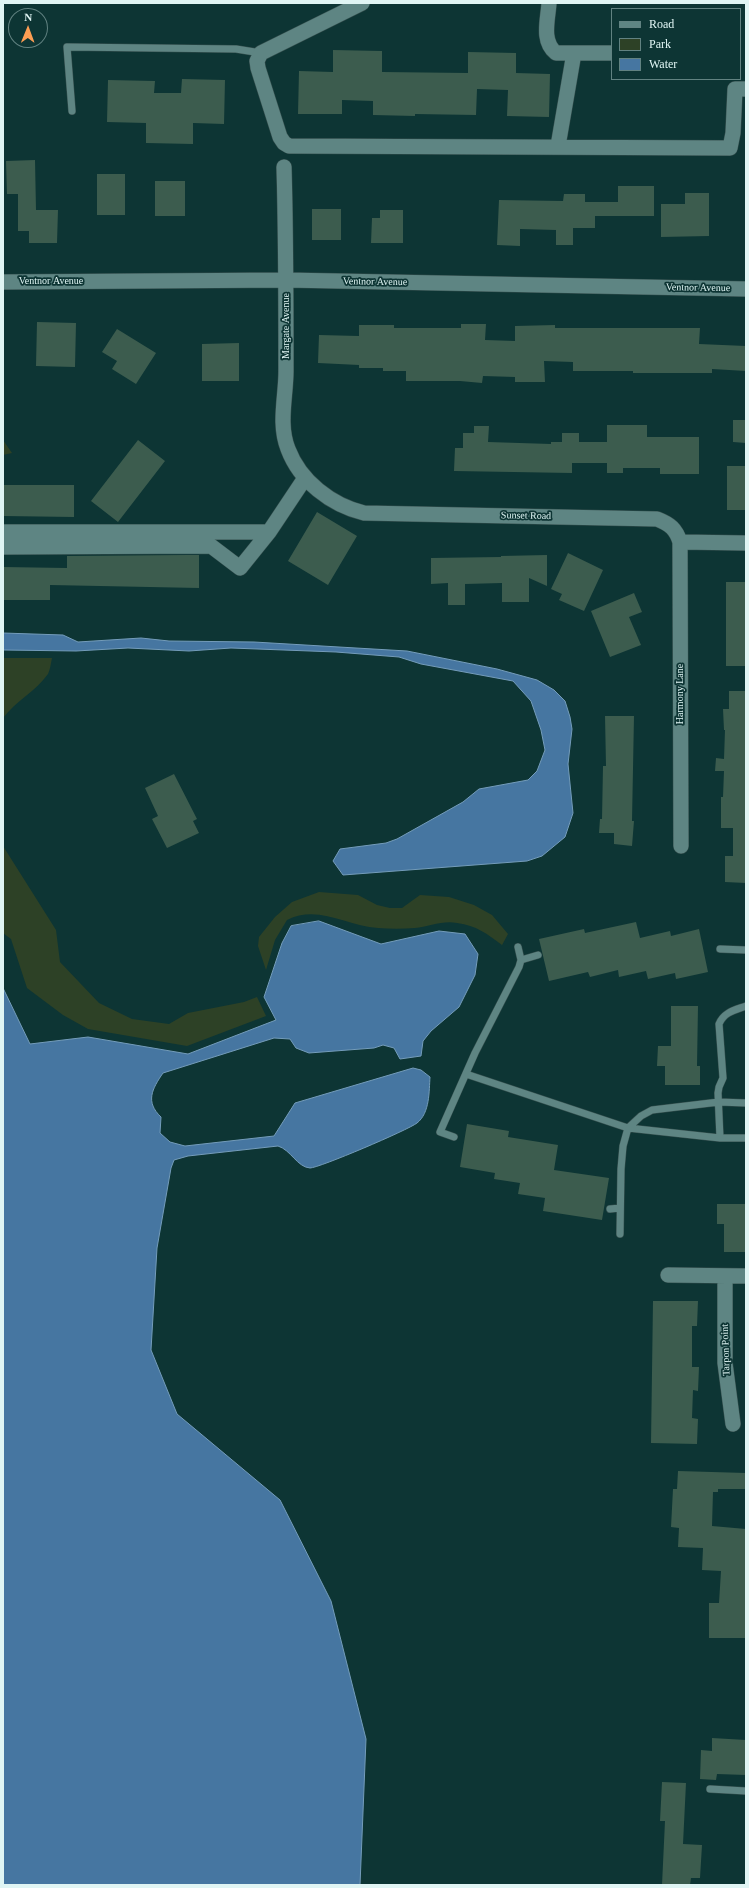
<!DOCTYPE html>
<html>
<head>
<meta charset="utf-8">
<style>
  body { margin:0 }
  #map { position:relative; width:749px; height:1888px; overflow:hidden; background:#0d3534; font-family:Georgia,serif }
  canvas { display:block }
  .frame { position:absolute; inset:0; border:4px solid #e0f5f4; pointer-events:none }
  .legend { position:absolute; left:611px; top:8px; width:130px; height:72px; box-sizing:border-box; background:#0d3534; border:1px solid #618281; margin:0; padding:5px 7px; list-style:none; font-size:12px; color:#e0f5f4 }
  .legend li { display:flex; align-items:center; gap:8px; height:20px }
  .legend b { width:20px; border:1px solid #618281 }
  .north { position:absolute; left:8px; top:8px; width:40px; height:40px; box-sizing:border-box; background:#0d3534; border:1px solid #618281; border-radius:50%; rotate:1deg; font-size:11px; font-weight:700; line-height:16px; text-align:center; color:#e0f5f4 }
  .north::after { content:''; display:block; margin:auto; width:14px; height:18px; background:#fc9d53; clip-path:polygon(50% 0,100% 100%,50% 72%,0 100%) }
</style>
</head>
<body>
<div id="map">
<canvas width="749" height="1888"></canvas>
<div class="frame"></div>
<ul class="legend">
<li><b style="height:5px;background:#5e8583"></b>Road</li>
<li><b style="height:11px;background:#2d4126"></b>Park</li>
<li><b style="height:11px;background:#4676a1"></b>Water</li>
</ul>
<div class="north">N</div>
</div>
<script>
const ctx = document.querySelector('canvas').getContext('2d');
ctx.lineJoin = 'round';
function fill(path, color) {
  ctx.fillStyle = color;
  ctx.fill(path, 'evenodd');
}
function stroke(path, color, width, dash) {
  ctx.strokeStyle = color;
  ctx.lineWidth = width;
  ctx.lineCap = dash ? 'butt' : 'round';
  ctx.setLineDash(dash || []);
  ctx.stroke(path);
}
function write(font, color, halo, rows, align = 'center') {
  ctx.font = font + ' Georgia,serif';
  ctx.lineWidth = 3.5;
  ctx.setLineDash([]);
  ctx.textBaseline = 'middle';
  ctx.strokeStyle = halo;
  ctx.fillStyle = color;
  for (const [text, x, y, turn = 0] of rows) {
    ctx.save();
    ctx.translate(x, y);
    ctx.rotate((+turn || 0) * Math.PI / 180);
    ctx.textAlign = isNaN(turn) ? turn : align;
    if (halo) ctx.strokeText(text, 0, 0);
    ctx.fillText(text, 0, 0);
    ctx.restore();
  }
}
fill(new Path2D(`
  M3 440 12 453 3 455Z
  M3 658H52C51 663 50 670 48 674 36 691 16 701 3 718Z
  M3 846 56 930 60 962 99 1003 132 1019 169 1024 188 1013 244 1002 257 997 266 1016 187 1046 88 1029 63 1015 27 988 11 939 3 933Z
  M319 892 358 895 377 905 390 908H402L420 895 449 897 474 905 492 915 508 934 501 947 502 945C486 933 477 926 457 923 443 920 428 927 415 928 403 929 390 929 378 928 346 926 318 904 287 920L275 940 266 970 258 946 259 937 275 917 292 902Z`), '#2d4126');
const water = new Path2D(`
  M3 633 63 635 78 642 141 638 169 641 254 642 407 651 497 669 537 680 554 690 565 701 570 717 572 729 568 764 573 813 565 837 542 856 527 861 343 875 333 861 340 849 386 843 397 839 463 802 479 789 528 780 537 771 545 750 541 730 531 701 513 681 421 664 399 657 336 652 231 648 189 651 128 648 76 651 3 650Z
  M319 921 381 944 439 931 465 934 478 954 475 975 459 1007 431 1031 423 1041 421 1056 400 1059 394 1048 383 1045 374 1048 309 1053 296 1048 290 1039 274 1038 163 1073C152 1089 145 1102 161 1117L160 1133 170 1142 185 1146 274 1136 295 1103 413 1068 421 1070 430 1077C429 1091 430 1113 417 1123 408 1130 319 1168 310 1168 297 1167 291 1150 278 1146L188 1156 174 1160 171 1168 157 1248 151 1350 177 1414 280 1500 331 1601 366 1739 360 1885H3V988L30 1044 88 1037 188 1054 276 1020 264 997 282 943 291 926Z`);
fill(water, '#4676a1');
stroke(water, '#749cba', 1);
fill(new Path2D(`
  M333 50 382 51V72L468 73V52L516 53V73L550 74 549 117 507 116 508 90 477 89 476 115 415 114V116L373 115V101L342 100V114H298L299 71 333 72Z
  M182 79 225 80 224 124 193 123V144L146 143V123L107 122 108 80 155 81 154 93H181Z
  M35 160 36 210H58L57 243H29V231H18V194H7L6 161Z
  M97 174H125V215H97Z
  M155 181H185V216H155Z
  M618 186H654V216H595V228H573V245H556V230L520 229V246L497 245 499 200 563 201 564 194H585V202H618Z
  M685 193H709V236L661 237V204H685Z
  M312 209H341V240H312Z
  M380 210H403V243H371L372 218H380Z
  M37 322 76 323 75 367 36 366Z
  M461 324H486L485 340 515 341V326L555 325V328H700L699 344 746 346V371L712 369V373H633V371H573V362L544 361 545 382H515V377L483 376 482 383 460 381H406V371H383V368H359V365L318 363 319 335 359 336V325H394V328H461Z
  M117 329 156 353 136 384 112 369 117 361 102 352Z
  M239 343V381H202V344Z
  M733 420H746V443L733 442Z
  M607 425H647V437H699V474H660V468H623V473H607V463H572V473L454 471 455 448H463V433H474V426H489L488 442 551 444V442H562V433H579V442H607Z
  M138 440 165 461 118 522 91 501Z
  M727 466H746V510H727Z
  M3 485H74V517L3 516Z
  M317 512 357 536 328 585 288 561Z
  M568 553 603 570 584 611 559 600 562 594 551 589Z
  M185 555H199V588L50 585V600H3V567L67 568V556Z
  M547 555V586L529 578V602H502V583L465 584V605H448V583L431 584V558L501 557V556Z
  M726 582H746V666H726Z
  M634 593 642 612 629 617 641 645 610 657 591 611Z
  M729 691H746V883L725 882V856H733V828H721V797H723L724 771H715L716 758 724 759 725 730H724L723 709H729Z
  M605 716H634L632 821H634L632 846 614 844V833H599L600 819H602L603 766H606Z
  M174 774 197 819 193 821 199 833 167 848 152 819 158 816 145 788Z
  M636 922 640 938 670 931 671 936 699 929 708 972 676 979 675 973 648 979 646 971 619 977 618 970 590 977 588 972 549 981 539 939 584 929 585 933Z
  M671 1006H698L697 1066H700V1085H665V1066H657L658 1046H671Z
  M467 1124 509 1131 508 1137 558 1145 554 1170 609 1178 602 1220 543 1211 545 1198 518 1194 520 1183 494 1179 495 1173 460 1167Z
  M717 1204H746V1252H724V1224H717Z
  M653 1301H698L697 1326H692V1367H699L698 1391 693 1390 692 1418 698 1419 697 1444 651 1443Z
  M678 1471 746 1473V1489H718V1492H713L712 1526 746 1529V1638H709V1603H719L721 1571 702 1570 703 1548 678 1547 679 1528 671 1527 673 1489H677Z
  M712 1738 746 1740V1775L717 1774 716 1780 700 1779 701 1750 712 1751Z
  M662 1782 686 1783 683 1844 702 1845 700 1878H691L690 1885H662L665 1821H660Z`), '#3c5c4e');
const lane = new Path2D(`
  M72 111 67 47 236 49 261 53
  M720 949 746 950
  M521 960 538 955
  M466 1074 628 1128 720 1138H746
  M454 1137 440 1132 475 1053 519 967 521 960 518 947
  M720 1138 718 1093 719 1087 723 1078 719 1024C724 1012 735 1010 746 1006
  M610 1209 620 1208
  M620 1234 621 1169 623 1146 628 1128 641 1116 652 1110 719 1102 746 1103
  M710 1789 746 1791`);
const street = new Path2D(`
  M362 3 261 53 257 61 258 68 280 137 284 143 289 146 730 148 733 133 735 89H746
  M549 3C548 20 541 41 556 53H612
  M558 146 574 53
  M284 167C286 235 286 303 286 371 286 397 278 424 288 449 300 481 331 505 364 513L657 519C670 524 676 529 680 542L746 543
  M3 282 286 280 746 289
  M3 532H269
  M680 542 681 846
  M3 547 211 546 240 568 269 532 305 478
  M668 1275 746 1276
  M725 1276V1363L733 1424`);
stroke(lane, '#36504f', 8);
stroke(street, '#36504f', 16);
stroke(lane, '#5e8583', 7);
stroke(street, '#5e8583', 15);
write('10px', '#e0f5f4', '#0d3534', [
  ["Ventnor Avenue",51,281],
  ["Ventnor Avenue",375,282,1],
  ["Ventnor Avenue",698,288,1],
  ["Margate Avenue",286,326,-90],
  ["Sunset Road",526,516,1],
  ["Harmony Lane",680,694,-90],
  ["Tarpon Point",726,1350,-92]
]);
</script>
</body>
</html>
